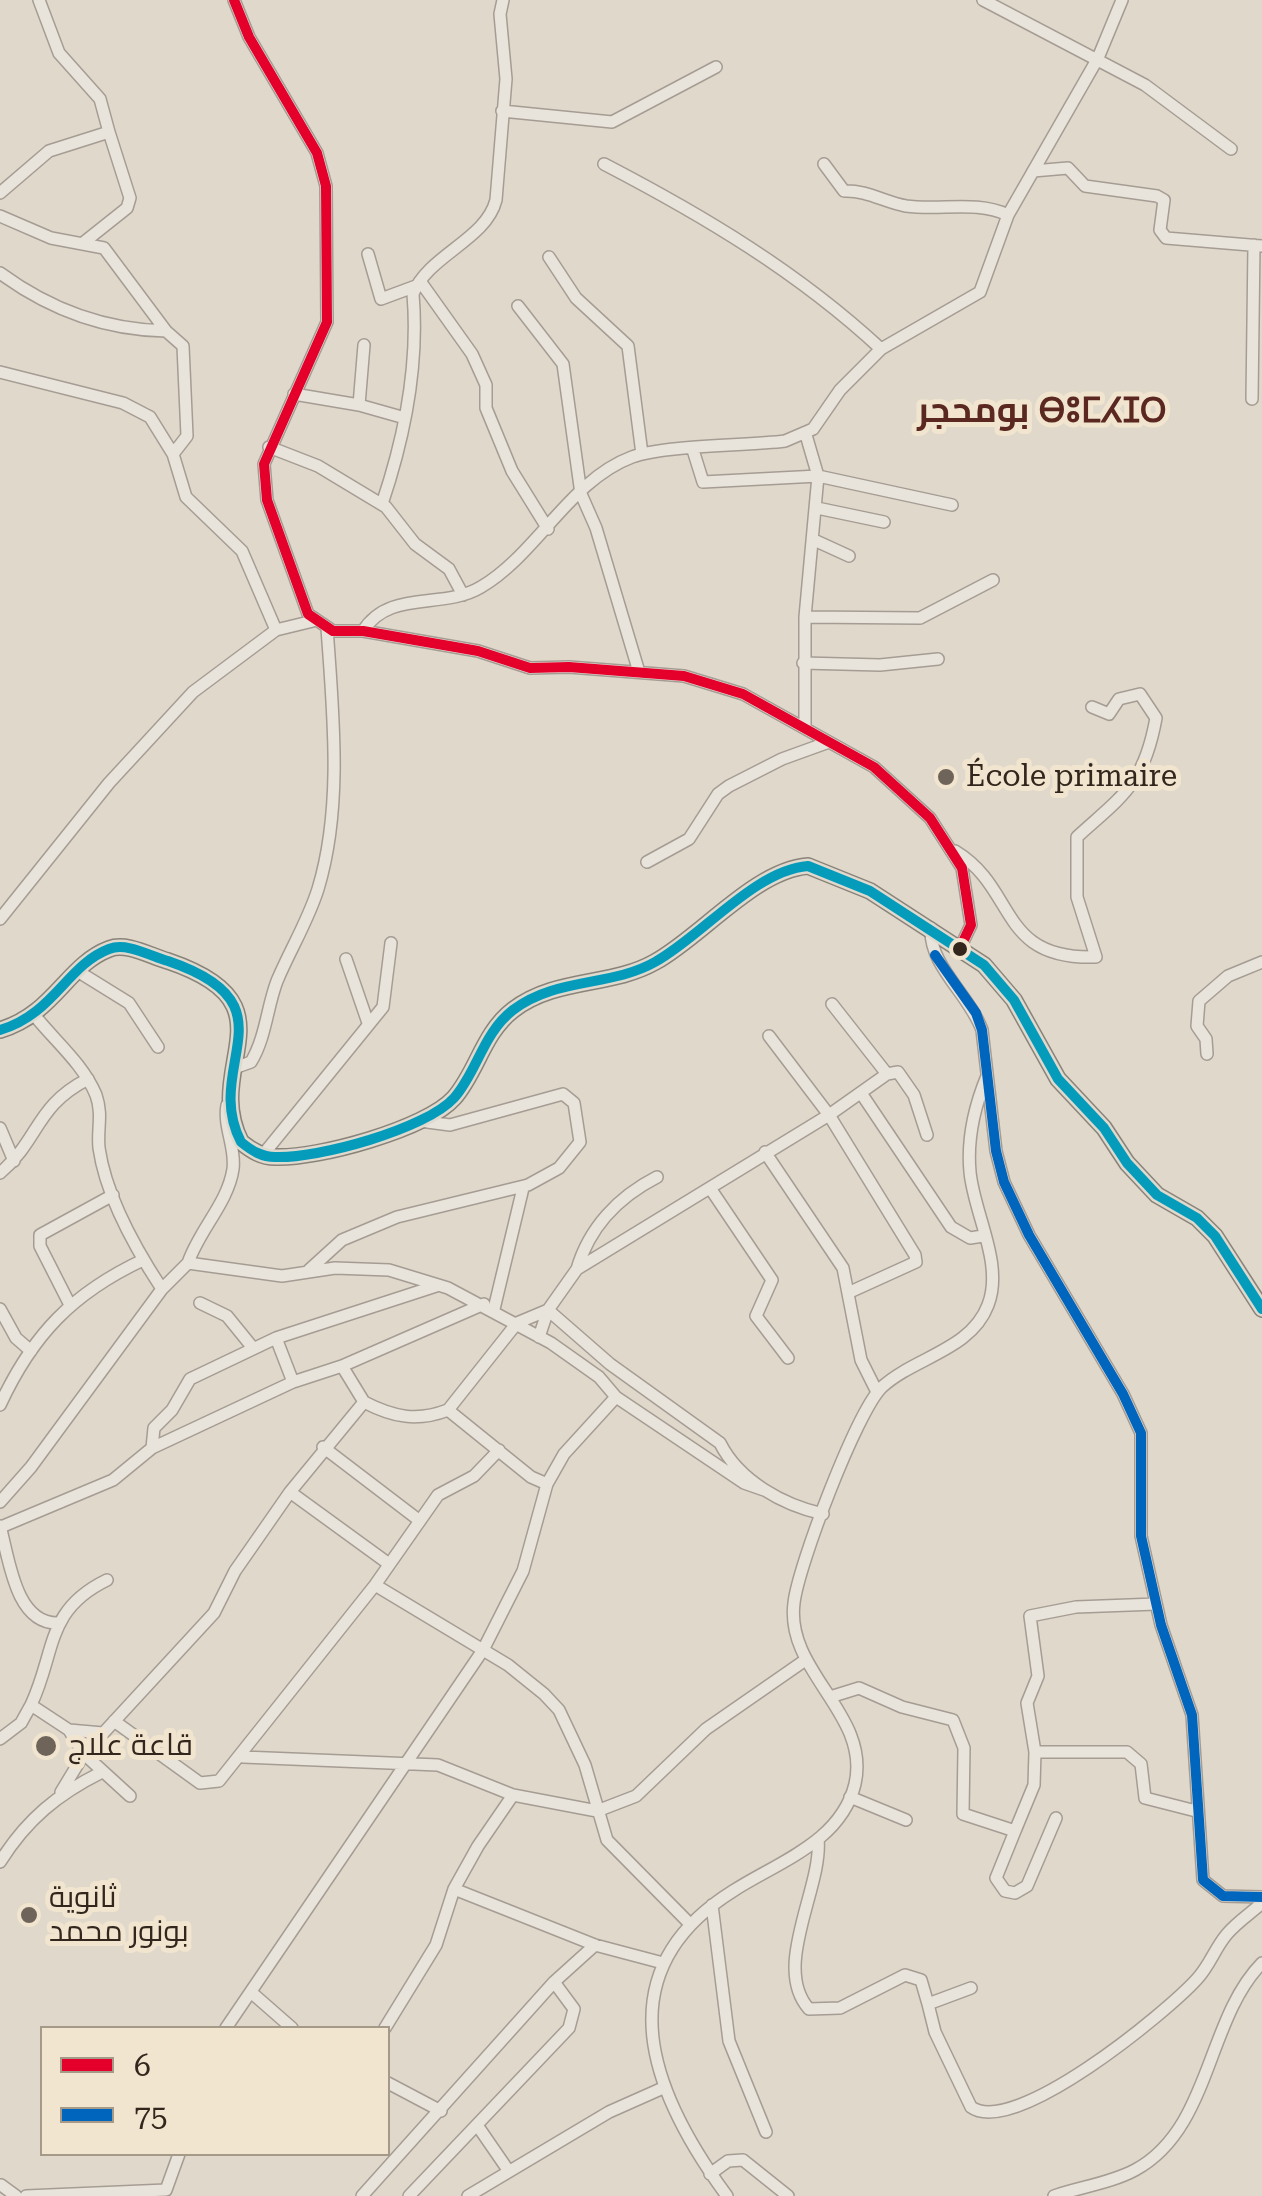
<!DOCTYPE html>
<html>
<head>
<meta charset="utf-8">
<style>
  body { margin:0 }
  #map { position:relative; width:1262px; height:2196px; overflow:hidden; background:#e0d8ca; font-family:"Roboto Serif",serif }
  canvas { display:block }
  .legend { position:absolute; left:40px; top:2026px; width:350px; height:130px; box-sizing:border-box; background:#f1e5cf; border:2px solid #a59988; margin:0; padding:12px 18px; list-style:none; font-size:30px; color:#32261d }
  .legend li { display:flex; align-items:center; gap:20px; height:50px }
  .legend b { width:50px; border:2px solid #a59988 }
</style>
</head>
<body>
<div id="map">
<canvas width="1262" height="2196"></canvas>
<ul class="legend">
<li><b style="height:12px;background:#e4002b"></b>6</li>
<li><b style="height:12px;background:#0065bd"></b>75</li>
</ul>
</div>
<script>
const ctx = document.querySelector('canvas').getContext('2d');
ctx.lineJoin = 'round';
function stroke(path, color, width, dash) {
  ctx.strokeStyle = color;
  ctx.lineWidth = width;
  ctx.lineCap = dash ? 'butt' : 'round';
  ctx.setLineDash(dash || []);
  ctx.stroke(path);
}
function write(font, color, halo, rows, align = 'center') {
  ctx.font = font + ' "Roboto Serif",Cairo,"Noto Sans Tifinagh",serif';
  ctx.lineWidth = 10;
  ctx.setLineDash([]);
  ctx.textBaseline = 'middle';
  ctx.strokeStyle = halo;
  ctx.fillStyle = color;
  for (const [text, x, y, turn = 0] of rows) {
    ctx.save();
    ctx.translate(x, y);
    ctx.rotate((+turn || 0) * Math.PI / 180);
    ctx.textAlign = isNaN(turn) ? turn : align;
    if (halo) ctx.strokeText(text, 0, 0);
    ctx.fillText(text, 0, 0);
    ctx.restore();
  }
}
const minor = new Path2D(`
  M234 0 249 37 317 153 326 186 327 322 264 464 267 500 308 614 333 631H363L478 651 530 668 569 667 684 676 743 694 874 767 930 818 962 868 971 925 960 948
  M983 0 1145 85 1231 149
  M502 111 612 122 716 67
  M604 164C704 216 798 272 881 349
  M824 164 844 191C867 190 884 202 906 206 940 211 976 200 1008 215
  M1033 171 1068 168 1085 186 1157 196 1164 200 1160 230 1166 238 1262 246
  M0 193 49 151 109 132 100 99 59 53 39 0
  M0 216 51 238 104 248 166 331 183 346 187 436 173 454
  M83 243 127 208 130 198 109 132
  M368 254 381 299 416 286
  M549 257 576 298 628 346 642 454
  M0 273C49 309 105 330 166 331
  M420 281 472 354 486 385V408L512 471 548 529
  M518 306 563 364 581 494 596 528 639 672
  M0 372 123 403 150 417 173 454 186 497 242 551 276 630 313 621
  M294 394 359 405 405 418
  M1252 399 1254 245
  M359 405 364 345
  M269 447 318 466 386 507 415 544 449 569 463 595
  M693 450 703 482 818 476 952 505
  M382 504C405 436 419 365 413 294 428 255 486 240 496 200L506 79 500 14 503 0
  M817 508 884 522
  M814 540 849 556
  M805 617 818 476 806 435
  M363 631C389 589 443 610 481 587 537 554 570 480 632 457 665 445 746 446 785 441L813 429 840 390 881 349 980 292 1008 215 1098 58 1122 0
  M803 663 880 665 938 659
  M805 727V617L920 618 993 580
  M955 851C1018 889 997 960 1096 957L1077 897V837C1122 796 1144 785 1156 718L1140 694 1119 699 1109 714 1092 707
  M647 862 689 839 718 794 729 786 782 759 829 742
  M0 919 109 783 193 692 276 630
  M931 928C929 966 969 994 982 1030L996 1151 1004 1182 1029 1235 1123 1394 1141 1433V1536L1161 1625 1192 1715 1203 1880 1223 1896 1262 1897
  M346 959 368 1023
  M79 972 129 1003 158 1047
  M832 1004 887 1074
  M35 1016C56 1042 83 1064 96 1095 103 1115 97 1129 99 1148 106 1197 135 1248 162 1289
  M769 1036 829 1115 915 1255 916 1262 850 1292
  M1207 1054 1206 1039 1197 1026 1199 1001 1228 976 1262 962
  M237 1067 251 1062C266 1037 267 1007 277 981 290 950 308 921 318 889 343 807 333 713 327 628
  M861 1093 951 1227 970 1238 983 1236
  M227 1105C223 1127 236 1147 233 1169 228 1203 199 1230 188 1263L282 1276 335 1268 389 1270 448 1288 551 1343 599 1377 616 1397 744 1483 764 1490
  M0 1128 14 1161
  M765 1152 843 1268 861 1360 877 1392
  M262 1156 383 1007 391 943
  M0 1173C40 1139 35 1106 88 1079
  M710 1188 772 1280 756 1316 788 1358
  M577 1269C589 1228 618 1197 657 1177
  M309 1270 342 1240 397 1217 528 1185 559 1168 580 1142 574 1103 563 1094 450 1125 420 1121
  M69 1303 40 1246V1235L113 1195
  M200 1303 227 1316 253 1348
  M0 1309 16 1338 31 1351
  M494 1309 523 1188
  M539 1337 548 1310 577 1269 829 1115 887 1074 898 1072 914 1095 927 1135
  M293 1382 276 1338 436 1286
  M364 1402 342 1366 484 1304
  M0 1405C33 1334 73 1293 143 1260
  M448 1410 531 1477 547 1484 564 1454 616 1397
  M323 1447 420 1521
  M152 1448 154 1428 172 1410 190 1379 276 1338
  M290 1492 389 1564
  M0 1502 31 1467 162 1289 188 1263
  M0 1526C9 1558 15 1623 57 1623
  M1 1527 113 1480 152 1448 293 1382 342 1366
  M375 1585 508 1665 544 1694 559 1710 585 1765 607 1840 688 1922
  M830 1697 859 1688 902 1707 953 1720 964 1748 963 1814 1015 1831 996 1878 1005 1891 1015 1893 1027 1886 1056 1818
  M31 1705C56 1652 45 1610 107 1580
  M114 1721 200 1783 219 1781 375 1585 438 1495 474 1476 499 1450
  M69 1730 103 1733
  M0 1739 21 1723 31 1705 69 1730 84 1754 61 1792
  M1035 1752 1027 1703 1038 1676 1030 1616 1076 1607 1156 1604
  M243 1757 438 1765 513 1795 597 1811 636 1796 706 1729 804 1661
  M130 1796 84 1754 214 1613 235 1571 290 1492 364 1402C393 1417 417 1422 448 1410L517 1323 548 1310 610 1364 720 1443C739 1481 783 1505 823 1514
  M850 1797 906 1820
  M1015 1831 1034 1785 1035 1752H1127L1141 1764 1145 1798 1196 1811
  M818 1839C823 1887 771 1967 809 2009L840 2008 905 1975 921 1980 928 2004 971 1988
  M0 1862C27 1819 58 1794 102 1772
  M454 1889 595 1945 663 1963
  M712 1905 729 2041 766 2132
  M252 1993 292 2028
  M928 2004 935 2032 971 2107C1014 2138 1166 2013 1197 1979 1210 1965 1215 1948 1227 1934 1237 1922 1251 1913 1262 1903
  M226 2028 483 1650 523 1571 547 1484
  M385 2028 436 1945 454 1889 478 1846 513 1795
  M388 2083 441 2111
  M477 2125 508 2170
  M710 2174 728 2161 743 2160 788 2196
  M1 2185 16 2196
  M26 2196 166 2190 179 2154
  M362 2196 554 1982 595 1945
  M409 2196 569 2028 574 2009 554 1982
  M468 2196 609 2112 663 2088
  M727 2196C652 2094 602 1973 733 1891 778 1862 841 1842 855 1784 871 1714 785 1672 794 1603 798 1566 857 1411 882 1387 915 1357 971 1350 988 1305 1004 1264 974 1214 970 1172 967 1140 975 1105 987 1076
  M1054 2196C1080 2187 1111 2183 1135 2170 1211 2129 1206 2020 1262 1963`);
const major = new Path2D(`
  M0 1030C54 1014 67 965 109 949 127 942 150 956 168 961 298 1005 201 1065 241 1142 252 1151 262 1157 275 1157 317 1159 426 1129 454 1098 477 1072 483 1033 513 1010 556 977 611 987 655 962 701 937 755 870 808 866L870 891 984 965 1014 1000 1058 1079 1104 1128 1127 1163 1157 1195 1197 1218 1215 1236 1262 1309`);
stroke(minor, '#a59d94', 14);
stroke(major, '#8a837a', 18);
stroke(minor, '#e8e3db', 11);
stroke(major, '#e0d9cd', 15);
stroke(new Path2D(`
  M234 0 249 37 317 153 326 186 327 322 264 464 267 500 308 614 333 631H363L478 651 530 668 569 667 684 676 743 694 874 767 930 818 962 868 971 925 960 948`), '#e4002b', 10);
stroke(new Path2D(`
  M935 955 976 1013 982 1030 996 1151 1004 1182 1029 1235 1123 1394 1141 1433V1536L1161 1625 1192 1715 1203 1880 1223 1896 1262 1897`), '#0065bd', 10);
stroke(new Path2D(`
  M0 1030C54 1014 67 965 109 949 127 942 150 956 168 961 298 1005 201 1065 241 1142 252 1151 262 1157 275 1157 317 1159 426 1129 454 1098 477 1072 483 1033 513 1010 556 977 611 987 655 962 701 937 755 870 808 866L870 891 984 965 1014 1000 1058 1079 1104 1128 1127 1163 1157 1195 1197 1218 1215 1236 1262 1309`), '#059cbc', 10);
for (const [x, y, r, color] of [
  [946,777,10,"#6f645a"],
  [960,949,9,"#32261d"],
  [46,1746,12,"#6f645a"],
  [29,1915,10,"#6f645a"]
]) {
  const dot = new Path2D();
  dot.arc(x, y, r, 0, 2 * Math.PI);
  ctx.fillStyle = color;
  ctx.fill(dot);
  stroke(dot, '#f1e5cf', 4);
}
write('30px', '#32261d', '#f1e5cf', [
  ["École primaire",966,777],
  ["قاعة علاج",68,1746],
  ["ثانوية",49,1898],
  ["بونور محمد",49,1932]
], 'left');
write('bold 35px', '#5a2820', '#f1e5cf', [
  ["بومحجر ⴱⵓⵎⵃⵊⵔ",1042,412]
]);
</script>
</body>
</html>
